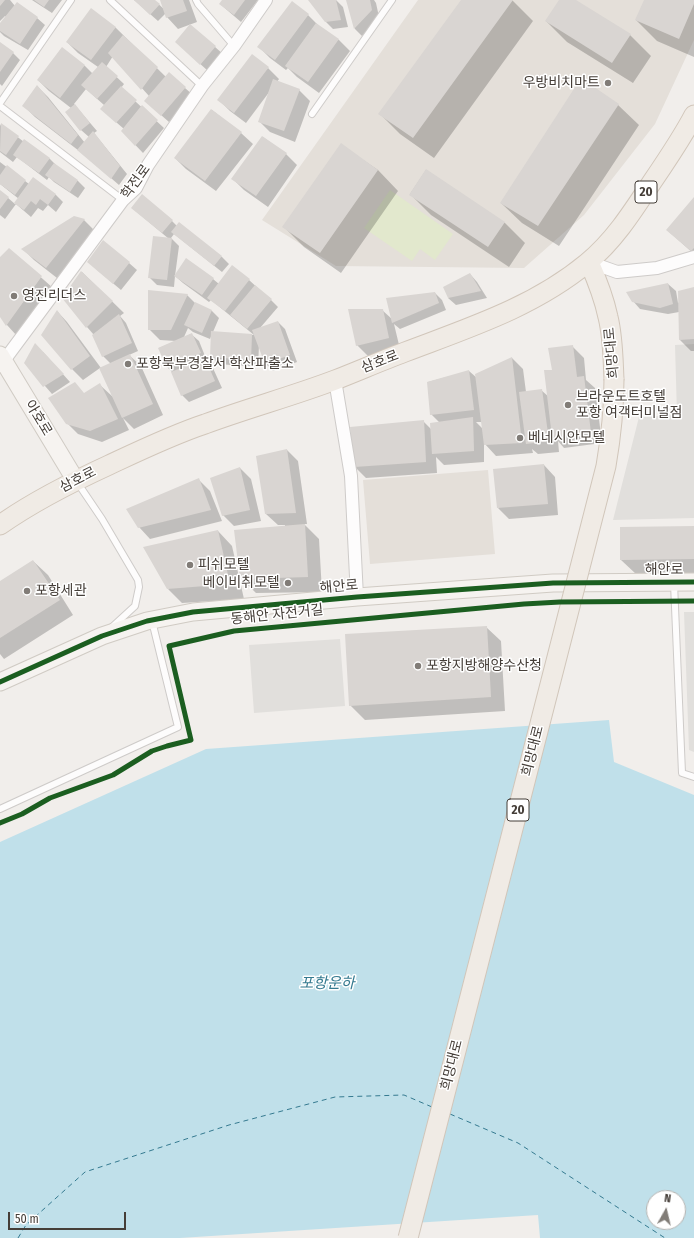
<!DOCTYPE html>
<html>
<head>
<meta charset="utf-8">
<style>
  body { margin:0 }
  #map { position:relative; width:694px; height:1238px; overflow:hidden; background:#f1eeeb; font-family:"Fira Sans Condensed",sans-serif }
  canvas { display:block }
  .north { position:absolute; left:646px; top:1190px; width:40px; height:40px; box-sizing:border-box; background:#fff; border:1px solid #b5b2af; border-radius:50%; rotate:8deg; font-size:11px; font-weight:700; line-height:16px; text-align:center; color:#453e38 }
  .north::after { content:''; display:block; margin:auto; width:14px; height:18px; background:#817c77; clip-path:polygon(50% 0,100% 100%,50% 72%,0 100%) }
  .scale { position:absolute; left:8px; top:1212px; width:118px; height:18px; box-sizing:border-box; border:2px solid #453e38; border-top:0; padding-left:5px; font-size:12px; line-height:14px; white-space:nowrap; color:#453e38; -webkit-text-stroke:3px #fff; paint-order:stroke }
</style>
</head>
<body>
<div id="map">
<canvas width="694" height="1238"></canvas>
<div class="north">N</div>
<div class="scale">50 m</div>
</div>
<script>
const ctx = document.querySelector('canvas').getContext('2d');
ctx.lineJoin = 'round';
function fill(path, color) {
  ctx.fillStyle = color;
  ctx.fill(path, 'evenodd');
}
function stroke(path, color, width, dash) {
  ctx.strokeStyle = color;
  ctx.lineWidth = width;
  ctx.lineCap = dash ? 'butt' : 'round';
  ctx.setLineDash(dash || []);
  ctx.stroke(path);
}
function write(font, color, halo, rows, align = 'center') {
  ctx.font = font + ' "Fira Sans Condensed","Noto Sans KR",sans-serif';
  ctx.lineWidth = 3;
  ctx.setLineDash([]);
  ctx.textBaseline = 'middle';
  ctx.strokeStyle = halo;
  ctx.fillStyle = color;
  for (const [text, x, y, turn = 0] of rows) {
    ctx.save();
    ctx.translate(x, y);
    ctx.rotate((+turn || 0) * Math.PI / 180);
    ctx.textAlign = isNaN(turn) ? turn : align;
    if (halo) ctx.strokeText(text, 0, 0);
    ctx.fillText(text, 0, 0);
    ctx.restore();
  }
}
fill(new Path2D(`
  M418 0H694V40L655 124 584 215 524 268 336 266 262 220Z
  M488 470 495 554 370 564 363 480Z`), '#e4dfd9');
fill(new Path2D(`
  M390 190 453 234 435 260 420 249 412 261 364 228Z`), '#e2e8cd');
fill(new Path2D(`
  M694 344V518L613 520 639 417 677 415 675 345Z
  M684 612H694V752L689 750Z
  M340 639 345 706 254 713 249 645Z`), '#e1dfdc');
fill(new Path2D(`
  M609 720 614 762 694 795V1238H540L538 1215 180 1238H0V842L206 749ZM654 1198H678V1222H654Z`), '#c0e0ea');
fill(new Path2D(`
  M0 0H10L15 6 17 4 37 18 45 25 28 50 4 36 0 32V25L6 17 5 16 0 21Z
  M32 0H62L52 13Z
  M134 0H154L165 10 161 0H189L197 22 178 29 167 17 166 13 158 21Z
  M223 0H258L241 22 220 4Z
  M322 0H336L343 7 348 27 333 29 325 21Z
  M347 0H374L376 3 379 17 362 36 355 29Z
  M462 0H512L533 21 434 158 400 134 380 114Z
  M560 0H574L630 35 651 56 633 83 567 42 546 21Z
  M645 0H694V57L657 41 636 20Z
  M308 15 319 26 339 40 350 51 319 93 297 77 288 68 286 70 270 58 259 47Z
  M190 25 223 54 208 71 176 42Z
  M115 27 166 77 169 74 193 95 169 122 153 108 149 96 113 56 106 67 124 84 121 88 164 128 143 153 122 131 124 129 109 116 104 105 86 89 74 104 97 131 94 133 127 174 119 185 83 154 35 117 24 106 37 86 48 97 85 143 89 137 81 130 71 108 49 91 38 80 62 48 85 66 93 74 98 67 78 53 67 42Z
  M0 44 13 53 20 60 2 86 0 84Z
  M268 68 279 79 277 82 299 90 310 101 295 142 270 132 259 121 270 91 246 123 230 111 219 100Z
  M581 80 618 105 639 125 559 246 522 223 501 203Z
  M212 110 241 133 253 144 216 191 186 169 175 158Z
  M1 124 24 142 25 141 50 159 57 166 78 181 85 188 78 198 54 182 49 177 47 180 17 157 13 162 0 152V126Z
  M263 137 286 154 297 165 268 207 244 190 233 179Z
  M341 145 378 170 398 191 341 273 304 247 284 227Z
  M0 162 29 184 33 179 56 195 63 202 56 212 48 205 43 211 38 208 31 217 16 204 5 219 0 215V191L15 204 19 199 0 184Z
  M426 170 505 223 525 243 509 267 431 215 410 194Z
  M694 199V254L667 230Z
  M132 208 172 221 177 226 222 257 229 264 222 272 174 234 171 238 179 246 175 276 213 279 219 284 249 280 271 300 278 307 260 328 278 322 285 329 297 362 273 371 265 363 259 345 258 367 218 364 211 357 212 334 210 339 193 332 188 328 184 337 191 334 199 341 207 361 212 366 222 388 189 402 182 395 173 373 168 368 159 348 176 341 160 340 149 329V291L187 295 195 303 212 311 219 318 213 332 254 335 211 300 209 302 183 283 175 276 174 287 157 285 149 277 169 239Z
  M74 217 84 220 95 231 57 278 34 260 23 249Z
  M9 249 53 288 17 336 7 325 0 315V258Z
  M129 263 137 270 121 290 96 269Z
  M82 272 124 313 120 316 126 323 138 351 129 355 141 366 163 415 134 429 123 418 129 430 102 442 78 434 67 423 85 394 100 385 113 397 100 368 83 380 72 369 57 311 67 322 101 368 111 364 103 356 94 335 87 327Z
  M470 274 477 282 487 298 456 305 448 298Z
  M668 284 676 291 678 303 694 288V351H691L680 340 679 312 668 314 640 309 633 301Z
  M435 293 442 300 446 310 400 329 394 324 400 349 368 356 357 345 382 310 392 319Z
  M572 346 584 358 586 380 595 388 602 443 564 448 558 441 559 452 538 454 532 449 533 453 496 456 484 443V462L444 465 436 457 437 473 366 478 355 467 423 421 432 430 440 423 431 414 428 382 469 371 477 378 512 358 523 369 526 392 541 390 549 397 553 371ZM476 422H482L483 429Z
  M43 352 70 382 52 394 25 363Z
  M287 450 298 461 307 524H304L319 539 322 592 256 593 241 578 285 526V525H278L266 514 257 457Z
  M544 465 555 477 558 515 509 519 498 508Z
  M240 468 251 479 261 521 234 526 223 515Z
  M199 480 210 491 222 521 150 539 139 527Z
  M694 527V574H636L621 560Z
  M218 531 232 546 244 599 182 603 168 589Z
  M33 561 48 575 73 615 4 659 0 654V582Z
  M486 627 501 641 505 711 365 720 350 705Z`), '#0003');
stroke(new Path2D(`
  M450 1114 518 1143 665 1238
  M18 1238 26 1225 85 1172 229 1125 335 1097 404 1095 432 1107`), '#357a90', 1, [5, 4]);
fill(new Path2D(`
  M0 0H5L0 6Z
  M34 0H49L44 7Z
  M134 0H155L160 4 150 15Z
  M160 0H183L187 11 166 18Z
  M222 0H245L234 15 219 4Z
  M308 0H336L341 20 325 22Z
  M346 0H370L372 10 354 29Z
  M461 0H513L413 138 378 114Z
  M559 0H576L631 34 612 63 545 21Z
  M644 0H694V4L679 39 635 20Z
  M292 1 309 14 275 60 257 47Z
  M17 2 38 17 20 44 0 31V23Z
  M91 8 116 27 91 60 66 42Z
  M316 23 339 39 308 82 285 66Z
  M190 24 216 46 200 65 175 42Z
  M123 35 158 67 141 90 108 53Z
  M0 42 14 52 0 72Z
  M62 47 85 65 60 98 37 80Z
  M252 54 269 67 234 113 217 100Z
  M102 62 118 76 97 99 81 85Z
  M169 72 186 87 161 116 144 101Z
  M581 78 619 104 538 226 500 203Z
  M273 79 300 89 284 131 258 122Z
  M37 85 78 135 71 144 22 106Z
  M121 86 137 100 116 123 100 109Z
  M75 104 90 123 80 131 65 112Z
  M142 105 158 120 135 146 121 131Z
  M211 109 242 132 205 181 174 158Z
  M1 123 19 136 6 155 0 151Z
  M93 131 120 166 111 179 77 150Z
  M262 136 287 153 256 196 231 179Z
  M24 139 50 158 39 173 13 155Z
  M341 143 378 170 320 253 282 227Z
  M54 163 78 180 70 192 45 175Z
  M7 165 26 180 15 195 0 184V175Z
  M426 169 505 222 488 247 409 195Z
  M33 177 56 194 48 205 40 199 36 205 31 201 24 210 14 203Z
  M0 190 9 197 0 209Z
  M142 194 173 220 162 233 131 208Z
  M694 197V248L691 251 666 230Z
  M74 216 85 219 46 268 21 249Z
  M179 222 222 256 214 266 171 232Z
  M153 236 172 238 167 280 148 278Z
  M103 240 130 262 113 284 87 262Z
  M9 248 42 276 6 326 0 317V257Z
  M186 258 214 278 202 295 174 276Z
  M232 265 250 279 225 311 207 298Z
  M81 271 113 301 86 328 62 298Z
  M470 273 481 291 448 298 443 287Z
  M668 283 673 304 660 308 632 302 626 292Z
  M255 285 272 299 247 329 230 315Z
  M694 287V339L679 340 678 291Z
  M148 290 188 294 171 330H148Z
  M435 292 439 303 392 323 386 298Z
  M195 302 212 310 202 333 184 325Z
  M348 309H383L389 338 356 346Z
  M57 310 90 356 71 370 41 335Z
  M119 314 132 343 102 357 92 335Z
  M278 321 290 355 265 364 252 330Z
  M211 331 252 334 251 360 210 357Z
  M192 333 201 353 167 368 158 348Z
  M35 343 64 374 43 387 24 363Z
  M573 345 577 377 584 376 591 433 552 437 544 370H552L548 348Z
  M130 354 153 404 122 418 99 368Z
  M512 357 522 443 484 445 475 374Z
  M205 358 215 381 181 396 171 372Z
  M469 370 474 410 430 415 427 382Z
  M75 382 84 393 100 383 118 419 90 431 66 424 48 398Z
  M542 389 549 441 526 444 519 392Z
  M473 417 474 451 432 454 430 423Z
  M424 420 426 462 354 467 350 427Z
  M287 449 296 513 265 514 256 456Z
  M544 464 548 504 497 508 493 469Z
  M240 467 250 510 222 516 210 478Z
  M199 478 211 510 138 528 126 509Z
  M305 524 308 577 240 579 234 530Z
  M694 526V559L620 560V527Z
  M218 530 230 584 167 589 143 547Z
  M33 560 60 600 0 638V581Z
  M487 626 491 697 349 706 345 634Z`), '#d9d5d2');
const lane = new Path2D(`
  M110 0 202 86
  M196 0 198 4 234 46
  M0 103 71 0
  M0 106 123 200
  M312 114 392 0
  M77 482 102 519 138 580 139 587 135 606 111 628
  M674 583 682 773 694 777
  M0 809 178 727 152 621`);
const street = new Path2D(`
  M589 262 617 272 657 268 694 257
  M0 366 123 200 136 188 148 165 202 86 234 46 266 0
  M335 380 351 476 357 597`);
const secondary = new Path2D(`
  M0 355 76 481
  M0 682 102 636 147 621 193 612 357 597 553 583 694 582`);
const primary = new Path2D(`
  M589 262C597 280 604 298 608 317 613 337 613 359 614 379
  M0 525C34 501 72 482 109 465 141 450 172 435 205 424 248 408 293 396 335 380 358 371 381 361 405 352 468 328 534 307 587 263 614 241 633 211 652 182 667 160 682 138 694 115`);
stroke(lane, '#cecbc9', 8);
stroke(street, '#cecbc9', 14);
stroke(secondary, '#d0cbc4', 19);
stroke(primary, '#d1c6ba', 21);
stroke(lane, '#fdfcfc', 6);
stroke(street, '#fdfcfc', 12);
stroke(secondary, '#f6f3f0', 17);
stroke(primary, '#f0ebe5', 19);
const primaryBridge = new Path2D(`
  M408 1238 606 466C611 437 614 408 614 379`);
stroke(primaryBridge, '#d1c6ba', 21, []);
stroke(primaryBridge, '#f0ebe5', 19);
stroke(new Path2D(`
  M0 682 102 636 147 621 193 612 357 597 553 583 694 582
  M0 823 22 814 50 798 113 775 152 751 167 746 191 740 169 646 234 631 524 604 560 602 694 601`), '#1b5e20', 5);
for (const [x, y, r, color] of [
  [608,83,4,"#817c77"],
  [14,296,4,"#817c77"],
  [128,364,4,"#817c77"],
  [568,405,4,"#817c77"],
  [520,438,4,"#817c77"],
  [190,565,4,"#817c77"],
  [288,583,4,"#817c77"],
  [27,591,4,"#817c77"],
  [418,666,4,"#817c77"]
]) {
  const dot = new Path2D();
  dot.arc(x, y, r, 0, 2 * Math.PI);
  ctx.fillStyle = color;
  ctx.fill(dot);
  stroke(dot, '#fff', 1.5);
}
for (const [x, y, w] of [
  [646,192,22],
  [518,810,22]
]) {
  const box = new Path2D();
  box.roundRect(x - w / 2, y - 11, w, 22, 3);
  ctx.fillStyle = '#fff';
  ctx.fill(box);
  stroke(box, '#453e38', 1);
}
write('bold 13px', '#453e38', null, [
  ["20",646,192],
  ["20",518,810]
]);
write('14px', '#453e38', '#fff', [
  ["우방비치마트",600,83,"right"],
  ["영진리더스",22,296],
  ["포항북부경찰서 학산파출소",136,364],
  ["브라운도트호텔",576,397],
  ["포항 여객터미널점",576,413],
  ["베네시안모텔",528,438],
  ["피쉬모텔",198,565],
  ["베이비취모텔",280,583,"right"],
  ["포항세관",35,591],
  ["포항지방해양수산청",426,666]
], 'left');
write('14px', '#453e38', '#fff', [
  ["학전로",136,182,-54],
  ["희망대로",612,353,-95],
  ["삼호로",380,362,-21],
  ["아호로",38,418,59],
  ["삼호로",78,480,-27],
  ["해안로",664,570],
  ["해안로",339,587,-5],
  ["동해안 자전거길",277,615,-6],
  ["희망대로",533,751,-76],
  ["희망대로",452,1065,-76]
]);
write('italic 15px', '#357a90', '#fff', [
  ["포항운하",327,984]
]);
</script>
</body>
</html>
